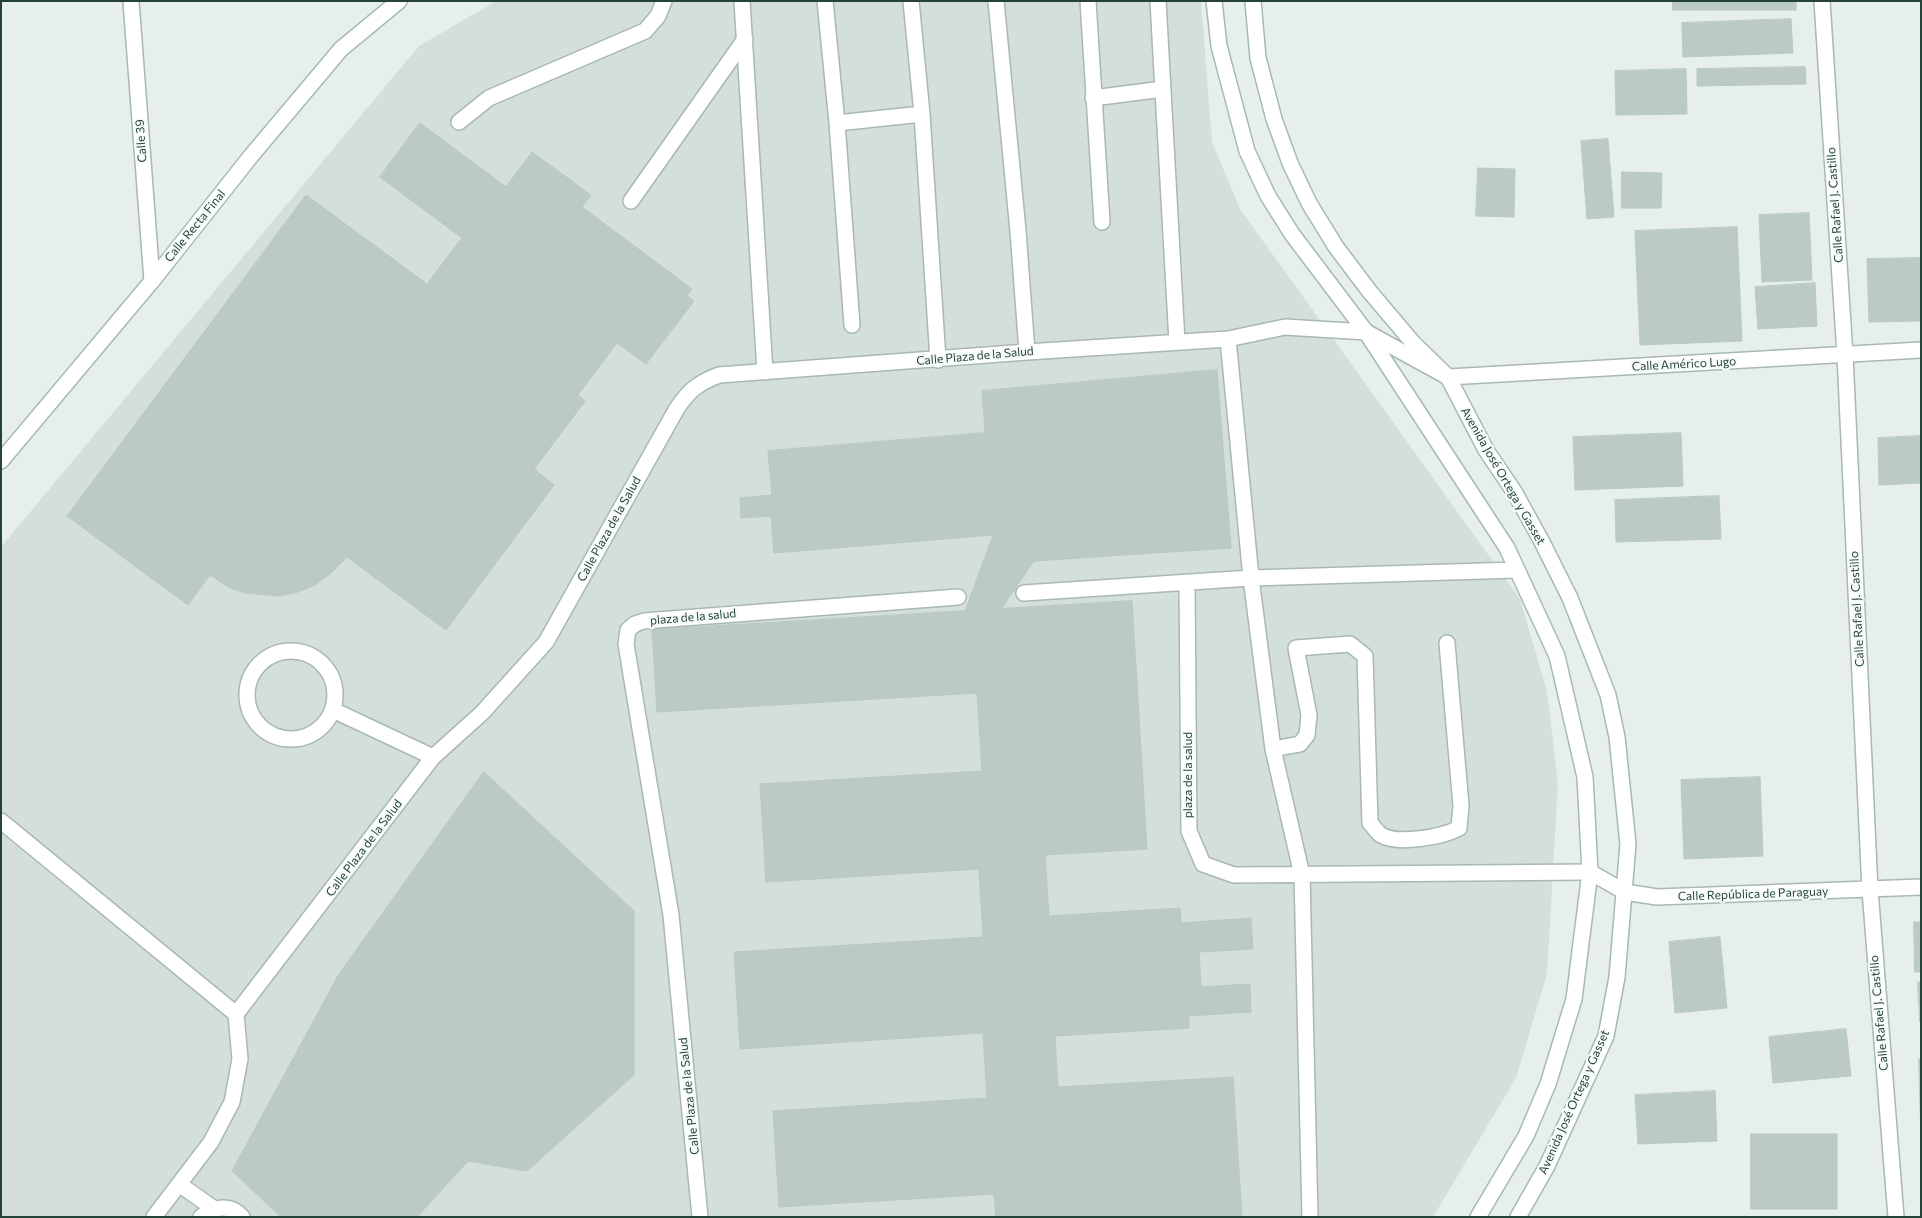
<!DOCTYPE html>
<html>
<head>
<meta charset="utf-8">
<style>
  body { margin:0 }
  #map { position:relative; width:1922px; height:1218px; overflow:hidden; background:#e6efeb; font-family:Commissioner,sans-serif }
  canvas { display:block }
  .frame { position:absolute; inset:0; border:2px solid #24423a; pointer-events:none }
</style>
</head>
<body>
<div id="map">
<canvas width="1922" height="1218"></canvas>
<div class="frame"></div>
</div>
<script>
const ctx = document.querySelector('canvas').getContext('2d');
ctx.lineJoin = 'round';
function fill(path, color) {
  ctx.fillStyle = color;
  ctx.fill(path, 'evenodd');
}
function stroke(path, color, width, dash) {
  ctx.strokeStyle = color;
  ctx.lineWidth = width;
  ctx.lineCap = dash ? 'butt' : 'round';
  ctx.setLineDash(dash || []);
  ctx.stroke(path);
}
function write(font, color, halo, rows, align = 'center') {
  ctx.font = font + ' Commissioner,sans-serif';
  ctx.lineWidth = 4.5;
  ctx.setLineDash([]);
  ctx.textBaseline = 'middle';
  ctx.strokeStyle = halo;
  ctx.fillStyle = color;
  for (const [text, x, y, turn = 0] of rows) {
    ctx.save();
    ctx.translate(x, y);
    ctx.rotate((+turn || 0) * Math.PI / 180);
    ctx.textAlign = isNaN(turn) ? turn : align;
    if (halo) ctx.strokeText(text, 0, 0);
    ctx.fillText(text, 0, 0);
    ctx.restore();
  }
}
fill(new Path2D(`
  M496 1H1201L1212 142 1240 209 1520 599 1547 691 1558 783 1547 974 1516 1078 1433 1217H1V547L419 46Z`), '#d4dfda');
const building = new Path2D(`
  M1673 1H1796V10H1673Z
  M1791 19 1793 53 1683 57 1682 23Z
  M1805 67 1806 84 1697 86V69Z
  M1686 69 1687 114 1616 115 1615 71Z
  M420 123 506 187 532 152 591 195 582 207 692 289 687 296 694 301 646 364 617 343 578 395 585 401 534 469 554 485 446 630 347 557 330 574 315 585 298 592 279 596 245 593 228 587 210 575 188 605 67 516 306 195 427 284 462 238 380 177Z
  M1608 139 1614 217 1587 219 1581 141Z
  M1478 168 1515 169 1514 217 1476 216Z
  M1622 172 1662 173 1661 208H1622Z
  M1809 213 1812 280 1762 282 1759 215Z
  M1737 227 1742 341 1640 345 1635 231Z
  M1921 258V321L1869 322 1867 259Z
  M1815 283 1817 326 1758 329 1755 287Z
  M1217 370 1231 548 1034 561 1001 609 965 611 993 535 982 391Z
  M985 433 993 535 774 553 771 516 741 518 740 498 772 495 768 451Z
  M1681 433 1683 486 1575 490 1573 437Z
  M1921 436V483L1879 485 1878 438Z
  M1719 496 1721 539 1616 542 1615 500Z
  M1132 601 1147 849 1045 855 1049 916 1180 908 1181 923 1251 918 1253 949 1199 952 1201 987 1250 984 1251 1012 1189 1016V1028L1055 1036 1058 1087 1233 1077 1242 1217H996L994 1194 779 1207 773 1111 987 1098 983 1033 740 1049 734 952 983 937 979 869 766 882 760 784 982 771 977 693 657 712 652 630Z
  M484 772 634 911V1075L527 1171 468 1161 417 1217H281L232 1171 339 974Z
  M1760 777 1763 856 1684 859 1681 780Z
  M1914 922H1921V972H1915Z
  M1720 937 1727 1008 1675 1013 1669 942Z
  M1918 982H1921V1022H1920Z
  M1846 1029 1851 1076 1773 1083 1769 1037Z
  M1919 1059H1921V1137Z
  M1715 1091 1717 1141 1638 1144 1635 1095Z
  M1751 1134H1837V1209H1751Z`);
fill(building, '#bbcac4');
stroke(building, '#b8c9c2', 1);
const lane = new Path2D(`
  M742 1 765 372
  M825 1 837 123 852 325
  M911 1 922 114
  M996 1 1018 231 1027 352
  M1088 1 1102 222
  M1158 1 1177 342
  M1093 98 1163 89
  M459 122 489 98 645 31 658 16 664 1
  M837 123 922 114 938 360
  M631 201 745 39
  M1228 339 1251 578 1273 749 1300 744 1307 735 1309 715 1296 648 1350 644 1365 656 1370 823C1374 827 1377 832 1381 835 1397 845 1443 837 1459 828L1461 806 1447 643
  M1187 583 1189 831 1203 864 1234 875 1590 872
  M1024 593 1251 578 1517 570
  M247 695a44 44 0 1 1 88 0a44 44 0 1 1-88 0Z
  M333 710 433 757
  M1273 749 1302 875 1310 1217
  M1 821 236 1014
  M179 1184 213 1208
  M154 1217 211 1142 232 1102 240 1059 236 1014 433 757 482 713 546 642 676 410C688 391 698 383 719 375L1027 352 1228 339 1285 327 1366 332
  M201 1217C213 1207 231 1203 242 1217
  M700 1217 671 915 626 644 628 630 635 624 644 621 958 597`);
const street = new Path2D(`
  M131 1 152 281
  M1822 1 1845 355 1870 890 1896 1217
  M1366 332 1448 377 1921 350
  M1590 872 1625 892 1657 897 1921 887`);
const secondary = new Path2D(`
  M1214 1 1219 46 1247 151 1268 196 1292 234 1366 332 1507 548 1557 656 1585 777 1590 872 1574 999 1548 1084 1526 1136 1478 1217
  M1253 1 1258 58 1274 119 1290 163 1309 203 1336 247 1370 292 1414 344 1448 377 1486 450 1515 493 1542 542 1570 598 1608 695 1617 737 1628 844 1617 977 1606 1036 1547 1166 1518 1217
  M1 461 152 281 251 156 341 49 399 1`);
stroke(lane, '#a8b8b2', 18);
stroke(street, '#a8b8b2', 18);
stroke(secondary, '#a4bbb3', 18);
stroke(lane, '#fff', 15);
stroke(street, '#fff', 15);
stroke(secondary, '#fff', 15);
write('12px', '#24423a', '#f7fbf9', [
  ["Calle 39",141,141,-94],
  ["Calle Rafael J. Castillo",1835,205,-94],
  ["Calle Recta Final",195,226,-51],
  ["Calle Plaza de la Salud",975,356,-5],
  ["Calle Américo Lugo",1684,364,-3],
  ["Avenida José Ortega y Gasset",1503,476,60],
  ["Calle Plaza de la Salud",609,529,-61],
  ["Calle Rafael J. Castillo",1857,609,-93],
  ["plaza de la salud",693,617,-5],
  ["plaza de la salud",1188,775,-90],
  ["Calle Plaza de la Salud",364,848,-53],
  ["Calle República de Paraguay",1753,894,-2],
  ["Calle Rafael J. Castillo",1879,1013,-95],
  ["Calle Plaza de la Salud",689,1096,-96],
  ["Avenida José Ortega y Gasset",1574,1102,-66]
]);
</script>
</body>
</html>
